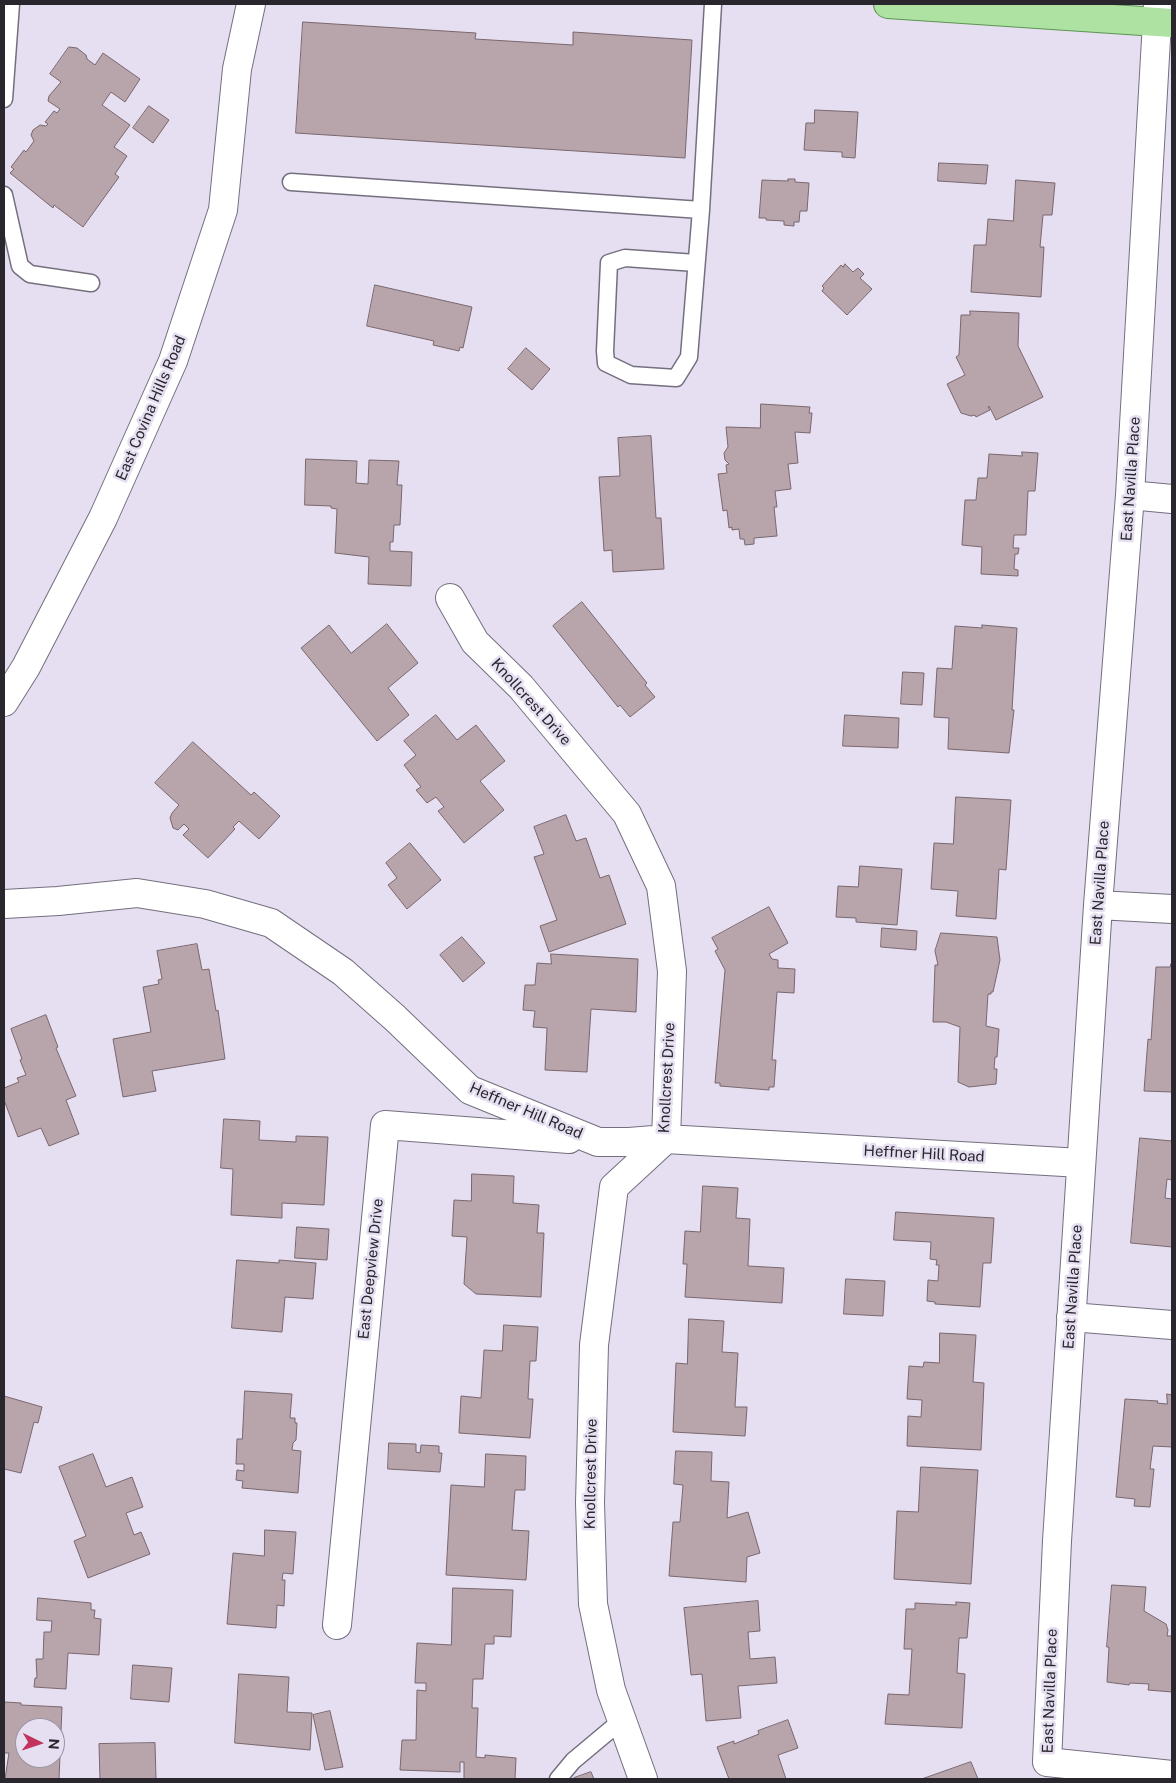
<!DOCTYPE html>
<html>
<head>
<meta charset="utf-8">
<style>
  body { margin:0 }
  #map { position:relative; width:1176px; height:1783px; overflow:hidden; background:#e6dff1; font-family:"Public Sans",sans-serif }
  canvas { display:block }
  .frame { position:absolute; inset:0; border:5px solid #29272d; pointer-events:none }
  .north { position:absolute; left:15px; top:1718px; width:50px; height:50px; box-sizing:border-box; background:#e6dff1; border:1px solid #9a95a3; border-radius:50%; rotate:94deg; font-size:14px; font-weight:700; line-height:20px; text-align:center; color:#29272d }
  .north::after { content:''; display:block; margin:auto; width:18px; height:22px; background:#c2335e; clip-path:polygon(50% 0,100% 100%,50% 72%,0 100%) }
</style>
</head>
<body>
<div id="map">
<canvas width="1176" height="1783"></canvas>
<div class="frame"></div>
<div class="north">N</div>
</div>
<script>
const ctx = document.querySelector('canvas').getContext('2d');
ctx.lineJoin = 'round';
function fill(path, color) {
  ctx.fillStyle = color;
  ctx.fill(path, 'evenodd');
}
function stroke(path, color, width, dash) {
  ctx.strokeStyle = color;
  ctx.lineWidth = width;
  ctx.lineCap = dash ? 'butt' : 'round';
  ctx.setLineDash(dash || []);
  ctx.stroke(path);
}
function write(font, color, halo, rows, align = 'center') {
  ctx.font = font + ' "Public Sans",sans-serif';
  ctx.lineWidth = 5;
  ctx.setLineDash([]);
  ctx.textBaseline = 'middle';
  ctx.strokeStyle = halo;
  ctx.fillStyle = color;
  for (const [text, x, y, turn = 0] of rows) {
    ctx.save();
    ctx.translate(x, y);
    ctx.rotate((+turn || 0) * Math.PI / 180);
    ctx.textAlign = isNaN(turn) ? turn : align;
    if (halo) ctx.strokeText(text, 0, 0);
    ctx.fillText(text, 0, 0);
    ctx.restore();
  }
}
const building = new Path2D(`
  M303 22 476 33 475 39 573 45V32L692 40 685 158 296 133Z
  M69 47 77 48 86 55 87 59 95 65 103 53 140 79 125 102 111 92 102 105 130 125 114 147 127 156 115 174 119 177 83 227 54 205 53 208 10 173 14 169 11 167 24 150 26 152 34 141 31 135 33 130 40 125 46 126 48 124 45 122 54 111 57 113 60 109 48 101 49 96 61 82 50 74Z
  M149 106 169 120 153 143 133 128Z
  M815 110 858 112 855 158 842 157V152L804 150 806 123H814Z
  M939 163 988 165 986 184 938 181Z
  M788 179H795V182L809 183 807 211H800L799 222H794V226L784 225V221L766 220V218H759L762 180 788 181Z
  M1016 180 1055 183 1052 215H1043L1040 247H1044L1041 297 971 292 974 245H986L988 219 1013 221Z
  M845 264 853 272 858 268 864 274 860 278 872 289 847 315 822 291 824 288 822 286 841 265 843 267Z
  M375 285 472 307 463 348 460 347 459 351 433 345 434 341 367 326Z
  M970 311 1019 313 1018 346 1043 397 996 420 989 406 988 407 990 410 976 417 975 415 971 416 961 413 947 384 965 375 956 357 959 355 961 315H970Z
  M526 348 550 369 532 390 508 369Z
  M761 404 810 407 809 413H812L810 433 795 432 798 463 788 464 791 489 775 491 777 507H774L777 536 754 538V544L745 545 744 539H740L739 529 732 530V527L729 528 727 510 723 511 718 474 727 473 726 465 729 464 725 460 724 453 728 447 726 427 760 428Z
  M651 436 656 518H661L664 569 613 572 612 550 604 551 599 477 620 476 618 438Z
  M1022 452 1038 453 1035 491H1028L1026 535H1014L1013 548H1019L1018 554H1015L1014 569 1018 570V576L981 574 982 547 962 545 965 500H976L978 478H987L989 454 1022 456Z
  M306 459 357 461 356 483 368 484 369 460 399 461 397 485H402L400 525H394L393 542H390V551L412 552 411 586 368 584 369 557 335 553 337 509 331 508V506L305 505Z
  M582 602 647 683 645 685 655 697 630 717 620 705 618 707 553 626Z
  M387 624 418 663 388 688 409 715 377 741 301 648 329 625 351 653Z
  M982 625 1017 628 1012 710H1014L1009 753 948 749 949 718 934 717 937 668 952 669 955 626 982 628Z
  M903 672 924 673 922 705 901 704Z
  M436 715 457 740 476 725 505 761 480 781 504 810 464 843 438 811 444 807 436 797 427 803 416 790 421 787 404 765 416 755 404 741Z
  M845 715 899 718 898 748 843 746Z
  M193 742 251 795 254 792 280 816 259 839 239 821 233 827 235 829 208 858 183 835 189 829 184 824 178 830 173 828 170 818 172 813 179 805 155 783Z
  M956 797 1011 800 1006 870 999 869 996 919 956 916 958 891 931 889 934 843 953 844Z
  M566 815 576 841 586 838 600 878 609 875 626 924 549 952 540 926 557 920 534 857 544 854 534 827Z
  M410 843 441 880 407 909 388 885 397 878 386 863Z
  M860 866 902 869 897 925 856 922V918L836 917 838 886 858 887Z
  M769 907 788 943 769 954 772 959 778 960V968L795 969 794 993 777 992 772 1060H776L774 1087H769V1090L720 1086V1083H715L725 970 715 951 718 949 712 938Z
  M882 928 917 931 916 950 881 947Z
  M941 933 997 937 1000 960 993 992H991V994H988L986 1026 999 1029 997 1057H995L994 1069H997L996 1084 969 1087 958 1082 960 1027 946 1022H933L935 965H938L935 951Z
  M462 937 485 963 463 982 440 955Z
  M197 944 202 970 209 969 216 1011 218 1010 225 1059 152 1071 156 1091 123 1097 113 1039 151 1032 143 987 159 984 158 980 162 979 157 951Z
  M551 954 638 959 636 1012 591 1009 587 1072 545 1070 547 1028 533 1027 535 1011 523 1010 525 985H535L537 963 551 964Z
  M1171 964H1172V1092L1144 1091 1148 1039 1151 1040 1156 967H1170Z
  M46 1015 58 1047 56 1048 76 1096 66 1100 79 1134 49 1146 41 1128 18 1137 4 1100V1088L19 1082 17 1078 26 1075 20 1060 22 1059 11 1029Z
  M224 1119 260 1121 259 1140 296 1142V1136L328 1137 324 1205 282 1203V1218L231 1215 233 1169 221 1168Z
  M1140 1138 1172 1141V1180L1167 1179 1165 1198 1172 1199V1247L1131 1243Z
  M472 1174 514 1176 513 1203 539 1205 537 1233H544L541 1297 476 1294 464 1284 467 1237 452 1236 454 1200 471 1201Z
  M703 1186 738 1188 736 1218 750 1219 748 1266 784 1268 782 1303 685 1297 687 1264H683L685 1231 700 1232Z
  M896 1212 994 1218 991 1263H983L980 1307 935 1304V1302L927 1301 928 1280 938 1281 939 1265H936L937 1260 930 1259 931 1242 894 1240Z
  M297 1227 329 1229 327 1260 295 1258Z
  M237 1260 279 1263V1260L316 1263 313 1299 285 1297 282 1332 232 1328Z
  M846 1279 885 1281 883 1316 844 1314Z
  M689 1319 724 1321 722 1352 738 1353 735 1407H747L745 1436 673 1432 676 1363 687 1364Z
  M504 1325 538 1327 536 1361H530L528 1399H533L530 1438 459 1433 461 1396 481 1398 484 1350 502 1351Z
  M940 1333 976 1335 973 1382 984 1383 981 1450 907 1446 908 1416 921 1417 922 1400 907 1399 909 1366 923 1367 924 1362 939 1363Z
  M245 1391 292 1394 290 1418H295V1423H297L296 1440 293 1443 292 1450 301 1451 298 1493 242 1488 243 1481 236 1480 237 1470 244 1471V1464H236L237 1439H242Z
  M1167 1394 1172 1395V1447L1153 1446 1150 1469H1154L1150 1507 1134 1506 1135 1499 1116 1497 1125 1399 1158 1401 1157 1403 1167 1404Z
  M4 1396 42 1407 38 1423 34 1422 21 1473 4 1469Z
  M389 1443 416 1444V1452L420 1453 421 1445 439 1446V1453H442L440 1472 388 1469Z
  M676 1451 712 1452 711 1481 729 1482 727 1518 748 1512 760 1553 747 1557 746 1582 669 1576 673 1522H680L683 1485 674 1484Z
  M93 1454 106 1487 132 1477 143 1507 126 1513 134 1535 141 1532 150 1554 88 1578 74 1541 86 1536 59 1467Z
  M486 1454 526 1456 525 1490H515L512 1530 529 1531 526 1580 446 1575 451 1485 484 1487Z
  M921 1467 978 1470 971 1584 894 1579 897 1511 918 1512Z
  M265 1530 296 1532 293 1574 283 1573 282 1580H285L284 1606 277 1605 276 1628 227 1624 233 1553 264 1556Z
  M1112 1585 1146 1587 1144 1611 1166 1624 1168 1630 1167 1636H1172V1692L1148 1690 1149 1684 1130 1683 1129 1685 1107 1682 1109 1647H1107Z
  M453 1588 513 1590 511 1637 494 1636V1644H485L483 1679H473L472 1708H478L476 1757 485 1758V1755L516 1758 515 1779H464V1762H460V1772L400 1770 402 1740H416L417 1690 426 1691V1683H415L417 1643 451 1645Z
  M38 1598 91 1603V1610H95L94 1618 101 1619 99 1655 68 1653 66 1689 34 1687 35 1678H37L36 1659H43L44 1632H51L52 1621 37 1620Z
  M758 1601 760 1631 748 1632 750 1659 775 1657 777 1683 738 1686 741 1718 706 1721 702 1674 691 1675 684 1608Z
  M956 1602 970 1603 967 1638H959L957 1673 965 1674 962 1728 885 1724 888 1694 909 1695 912 1649H904L906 1609H915V1603L956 1605Z
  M133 1665 172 1668 169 1702 131 1699Z
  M239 1674 289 1677 287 1712 312 1713 310 1750 235 1743Z
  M5 1702 21 1703V1705L62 1707 59 1779H5L9 1753H4ZM25 1728H55V1758H25Z
  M330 1711 343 1767 325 1770 313 1715Z
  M788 1720 798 1748 778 1755 786 1779H729L717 1747 734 1741V1744L759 1734 758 1731Z
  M155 1743 156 1779H100L99 1744Z
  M971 1762 978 1779H922Z
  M591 1772 594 1779H574V1778Z`);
fill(building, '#b8a4ab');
stroke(building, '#79676e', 1);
const service = new Path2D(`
  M4 99 11 4
  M291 182 701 210 713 4
  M4 195 20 266 30 274 91 283
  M696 263 625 258 609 263 605 351 606 363 631 375 676 378 689 357 701 210
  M558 1779 573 1761 622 1720`);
const minor = new Path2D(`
  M1158 4 1130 495 1098 905 1057 1541 1047 1762 1172 1775
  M1130 495 1172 499
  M450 598 475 642 521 687 627 814 661 886 672 971 666 1139 614 1187 594 1345 590 1503 593 1604 611 1690 643 1779
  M4 904 58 901 137 893 205 904 271 923 343 972 395 1018 470 1090 598 1142H629L666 1139 1081 1163
  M1098 905 1172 909
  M1071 1317 1172 1325
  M337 1625 385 1125 569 1139`);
const tertiary = new Path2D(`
  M4 702 26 667 103 518 173 361 223 210 237 69 251 4`);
const primary = new Path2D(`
  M888 4 1172 23`);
stroke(service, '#746f7f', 19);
stroke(minor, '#746f7f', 30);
stroke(tertiary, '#746f7f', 30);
stroke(primary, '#5c9451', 30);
stroke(service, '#fff', 16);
stroke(minor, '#fff', 28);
stroke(tertiary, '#fff', 28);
stroke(primary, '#aee2a2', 28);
write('15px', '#29272d', '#e6dff1', [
  ["East Covina Hills Road",151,408,-67],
  ["East Navilla Place",1131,479,-86],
  ["Knollcrest Drive",531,702,48],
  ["East Navilla Place",1100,883,-86],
  ["Knollcrest Drive",667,1078,-87],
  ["Heffner Hill Road",526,1111,23],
  ["Heffner Hill Road",924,1154,3],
  ["East Deepview Drive",371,1269,-84],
  ["East Navilla Place",1073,1287,-86],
  ["Knollcrest Drive",591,1474,-89],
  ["East Navilla Place",1050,1691,-88]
]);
</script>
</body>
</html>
